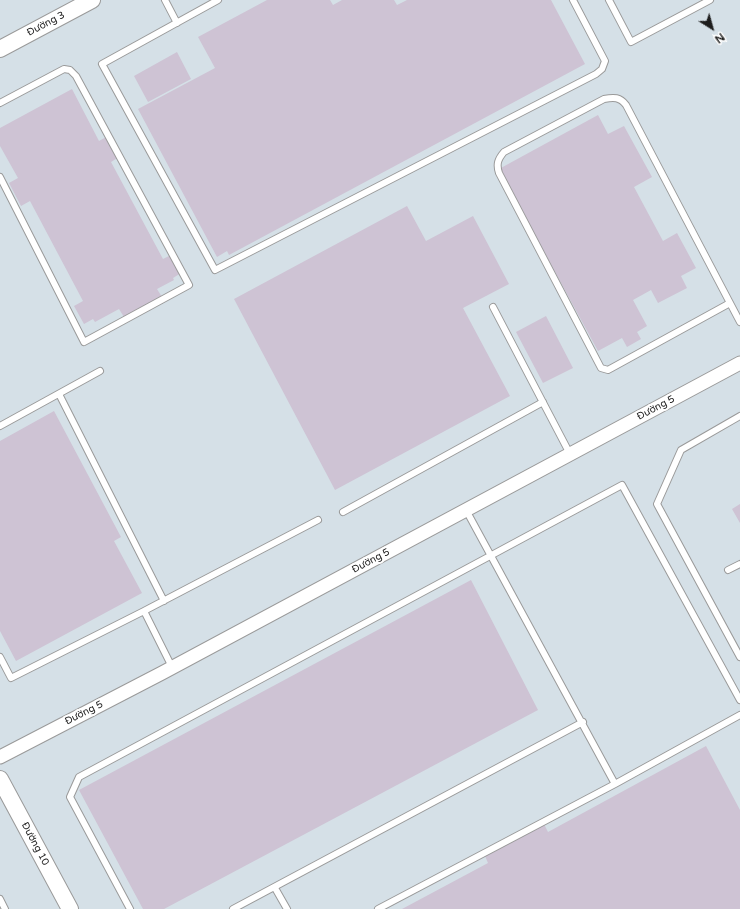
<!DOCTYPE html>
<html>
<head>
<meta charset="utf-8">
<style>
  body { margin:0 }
  #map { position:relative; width:740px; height:909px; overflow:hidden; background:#ece3ee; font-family:"Varela Round",sans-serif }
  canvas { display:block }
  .north { position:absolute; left:692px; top:8px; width:40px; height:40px; -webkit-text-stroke:3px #fff; paint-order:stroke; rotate:143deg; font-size:11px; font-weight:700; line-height:16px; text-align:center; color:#1d1d1d }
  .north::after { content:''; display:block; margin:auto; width:14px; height:18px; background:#1d1d1d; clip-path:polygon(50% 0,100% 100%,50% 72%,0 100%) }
</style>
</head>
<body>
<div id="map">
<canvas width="740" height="909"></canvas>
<div class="north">N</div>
</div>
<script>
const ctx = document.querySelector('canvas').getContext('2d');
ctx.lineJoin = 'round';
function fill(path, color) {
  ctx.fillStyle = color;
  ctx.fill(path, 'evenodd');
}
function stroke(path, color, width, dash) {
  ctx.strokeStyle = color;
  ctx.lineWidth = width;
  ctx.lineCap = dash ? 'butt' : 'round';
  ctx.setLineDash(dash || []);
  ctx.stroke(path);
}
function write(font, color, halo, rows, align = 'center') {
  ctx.font = font + ' "Varela Round",sans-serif';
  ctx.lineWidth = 4;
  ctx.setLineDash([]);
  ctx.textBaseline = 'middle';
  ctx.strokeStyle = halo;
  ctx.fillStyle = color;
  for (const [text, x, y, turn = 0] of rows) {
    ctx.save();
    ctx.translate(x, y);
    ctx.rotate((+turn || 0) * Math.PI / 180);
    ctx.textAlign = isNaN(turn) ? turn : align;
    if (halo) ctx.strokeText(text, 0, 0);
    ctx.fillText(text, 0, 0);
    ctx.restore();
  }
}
fill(new Path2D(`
  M0 0H740V909H0Z`), '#d5e0e7');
fill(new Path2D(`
  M267 0H330L333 5 342 0H394L397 5 407 0H551L585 64 229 255 227 251 217 257 138 109 215 68 198 37Z
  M177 52 191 79 148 102 134 76Z
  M72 89 99 141 108 136 119 157 111 162 163 259 171 255 181 273 173 278 174 280 157 289 162 297 124 317 119 309 95 322 93 319 84 324 74 306 83 301 30 201 21 206 9 183 18 178 0 146V128Z
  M598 115 608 134 624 126 652 177 634 187 663 241 677 233 696 268 681 276 687 288 658 303 651 290 633 300 647 326 637 332 641 339 627 347 622 338 598 351 499 169Z
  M407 206 426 241 473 216 509 284 463 308 510 396 335 490 234 299Z
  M546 316 573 368 543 383 516 332Z
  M54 411 121 537 114 541 142 593 16 661 0 631V441Z
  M740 504V523L732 509Z
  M471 580 538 710 164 909H143L79 790Z
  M706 746 740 810V909H402L488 863 485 856 544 824 548 832Z`), '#cec3d4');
const service = new Path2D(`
  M165 0 177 23
  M218 0 102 64 215 270 596 74 602 69 605 61 573 0
  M609 0 631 42 710 0
  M0 103 64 69 70 70 76 76 189 285 84 342 0 177
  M730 303 608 370 601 368 499 173C496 164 498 159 504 152L604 99C614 97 620 97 626 105L730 303 740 322
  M493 307 570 454
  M59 394 164 601
  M740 416 681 450 657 504 740 657
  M0 426 100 371
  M466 510 615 784 740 715
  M343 512 543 402
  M728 570 740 564
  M0 657 11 678 144 611
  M172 667 144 611 318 520
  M275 888 287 909
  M0 899 5 909
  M130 909 70 797 79 777 622 485 740 700
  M233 909 583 722
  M378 909 615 784`);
const minor = new Path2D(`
  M0 757 162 673 740 363`);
const tertiary = new Path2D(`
  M0 49 92 0
  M0 779 70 909`);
stroke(service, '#9a9a9a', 8);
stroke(minor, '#9a9a9a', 15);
stroke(tertiary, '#9a9a9a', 18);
stroke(service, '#fff', 6);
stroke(minor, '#fff', 13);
stroke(tertiary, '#fff', 16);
write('10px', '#1d1d1d', '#fff', [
  ["Đường 3",46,24,-28],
  ["Đường 5",656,408,-28],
  ["Đường 5",371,561,-28],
  ["Đường 5",84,713,-27],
  ["Đường 10",35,844,62]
]);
</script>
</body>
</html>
